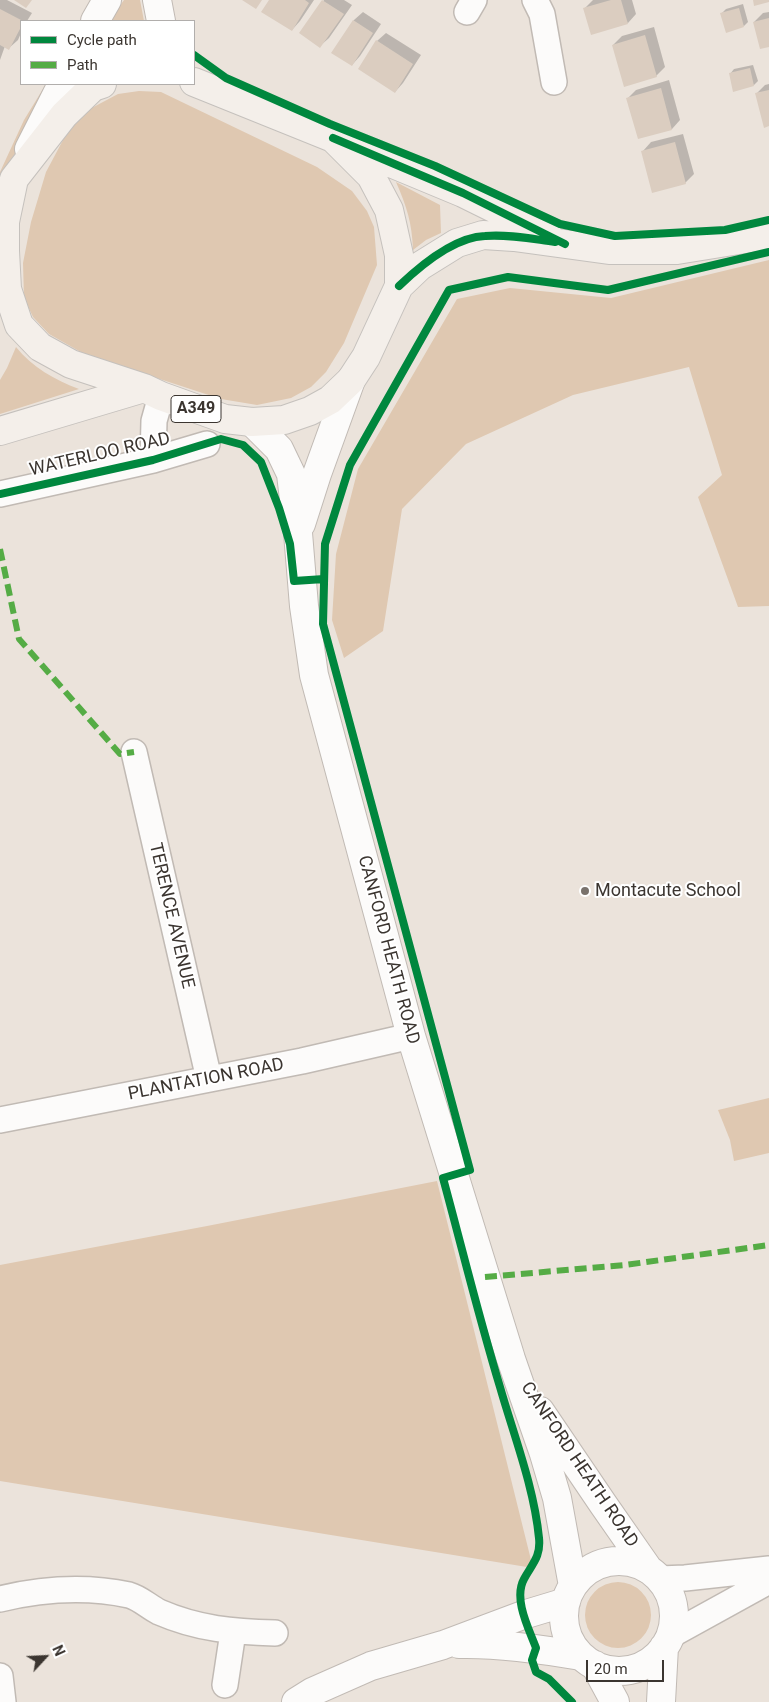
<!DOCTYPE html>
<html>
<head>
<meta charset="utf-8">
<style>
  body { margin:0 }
  #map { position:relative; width:769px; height:1702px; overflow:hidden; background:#ebe3db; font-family:Roboto,sans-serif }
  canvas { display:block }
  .legend { position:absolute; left:20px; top:20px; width:175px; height:65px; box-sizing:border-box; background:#fff; border:1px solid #b1aeac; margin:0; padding:6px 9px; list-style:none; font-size:15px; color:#3b3530 }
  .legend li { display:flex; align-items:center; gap:10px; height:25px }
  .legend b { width:25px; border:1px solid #b1aeac }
  .north { position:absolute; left:20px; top:1632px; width:50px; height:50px; -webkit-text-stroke:4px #fff; paint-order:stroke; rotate:65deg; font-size:14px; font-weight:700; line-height:20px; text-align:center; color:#3b3530 }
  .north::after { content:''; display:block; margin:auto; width:18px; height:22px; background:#3b3530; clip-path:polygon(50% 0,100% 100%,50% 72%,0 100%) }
  .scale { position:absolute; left:586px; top:1660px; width:78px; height:22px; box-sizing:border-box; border:2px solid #3b3530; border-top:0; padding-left:6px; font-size:15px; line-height:18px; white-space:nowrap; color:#3b3530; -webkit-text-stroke:4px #fff; paint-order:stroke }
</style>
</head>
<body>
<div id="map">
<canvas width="769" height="1702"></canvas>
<ul class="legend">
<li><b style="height:6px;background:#00873e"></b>Cycle path</li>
<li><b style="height:6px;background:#55ac45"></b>Path</li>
</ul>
<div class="north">N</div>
<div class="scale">20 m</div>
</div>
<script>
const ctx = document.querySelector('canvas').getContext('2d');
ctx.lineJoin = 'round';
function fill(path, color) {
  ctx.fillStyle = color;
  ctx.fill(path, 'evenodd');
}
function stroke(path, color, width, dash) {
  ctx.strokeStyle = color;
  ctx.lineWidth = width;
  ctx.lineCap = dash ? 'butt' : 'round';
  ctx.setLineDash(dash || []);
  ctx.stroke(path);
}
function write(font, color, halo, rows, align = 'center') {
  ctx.font = font + ' Roboto,sans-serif';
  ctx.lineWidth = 4;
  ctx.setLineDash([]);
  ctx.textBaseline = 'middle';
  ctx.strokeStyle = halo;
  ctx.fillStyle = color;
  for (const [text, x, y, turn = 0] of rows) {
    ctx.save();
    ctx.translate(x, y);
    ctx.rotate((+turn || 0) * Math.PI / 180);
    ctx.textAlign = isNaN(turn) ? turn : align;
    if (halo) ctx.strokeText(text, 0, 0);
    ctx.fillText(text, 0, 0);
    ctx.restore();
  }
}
fill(new Path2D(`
  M124 0H140L144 21H109Z
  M46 84H51L29 121 0 190V172L24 120Z
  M139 91 161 92 317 167 352 191 367 211 374 227 377 265 344 343 326 372 311 387 291 398 257 405 221 399 86 355 49 334 33 317 24 298 23 263 31 222 46 172 71 125 86 111 118 94Z
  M396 182 440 205 441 233 426 240 413 250C412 223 407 207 396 182Z
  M769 260V606L738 607 698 497 722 475 689 367 573 395 466 444 402 509 383 631 344 658 332 620 336 554 358 469 457 299 510 288 611 298Z
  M16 347C32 367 55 380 79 389L0 414V380L7 368Z
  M769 1098V1153L734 1161 730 1140 718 1110Z
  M437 1181 533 1568 0 1481V1265L207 1226Z
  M585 1615a33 33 0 1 1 66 0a33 33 0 1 1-66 0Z`), '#dfc8b1');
fill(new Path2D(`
  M0 0H7L32 13 27 21H21V33L18 40 9 48 5 46 0 60Z
  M270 0H314L300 21 292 30Z
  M324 0H344L352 5 329 38 320 46 301 33Z
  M593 0H632L636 14 628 23 585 8Z
  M743 4 748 22 744 26 722 13 726 9Z
  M363 12 381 24 360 56 352 65 333 53 354 20Z
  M769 12V46L754 22 763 13Z
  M654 27 665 67 656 76 613 45 622 36Z
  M386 33 421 55 403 83 395 92 377 41Z
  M753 65 758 81 754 85 730 74 734 69Z
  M669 80 680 120 672 129 639 138 628 98 636 90Z
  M769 84V125L756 94 765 85Z
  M683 134 694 174 685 183 643 151 651 142Z`), '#0003');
fill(new Path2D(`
  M14 0H32L26 8Z
  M242 0H262L256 9Z
  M269 0H305L309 3 292 31 261 12Z
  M322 0 344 14 320 48 299 33Z
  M611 0H621L628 24 591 35 583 8Z
  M753 0H769V2L754 6Z
  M739 8 744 27 726 33 720 13Z
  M0 9 21 20V27L9 50 0 45Z
  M769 18V47L760 49 753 22Z
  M353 20 373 33 352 66 331 53Z
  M645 35 657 77 624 87 612 45Z
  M376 40 413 64 395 93 358 69Z
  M750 68 754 86 733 92 729 73Z
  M661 88 672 130 638 139 626 98Z
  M769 90V126L764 128 755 93Z
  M675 142 686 184 652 193 641 151Z`), '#dbcdc0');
const street = new Path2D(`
  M535 0 542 14 554 82
  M467 12 474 0
  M153 460 154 421 161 396
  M0 494 153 460 207 444
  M134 752 209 1079
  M0 1120 302 1061 411 1036
  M660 1579 685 1578 769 1569
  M0 1599C42 1589 86 1586 129 1595 140 1598 149 1607 159 1612 198 1629 234 1632 275 1633
  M671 1635 769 1581
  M0 1676 3 1702
  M225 1685 233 1632`);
const secondary = new Path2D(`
  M157 0 161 21
  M95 21 107 0
  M29 149 62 84
  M252 422 279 449 291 474 298 533 304 606 314 675 411 1036 511 1359 544 1454 557 1498 573 1586
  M301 524 317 474 351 380
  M540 1411 603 1504 649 1570
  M564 1616a55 55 0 1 1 110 0a55 55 0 1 1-110 0Z
  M459 1644C500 1643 541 1649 581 1656
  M595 1665 615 1702
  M296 1702 312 1692 371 1666 443 1645 523 1615 566 1602
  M661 1702 664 1647`);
const primary = new Path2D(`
  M102 84 93 87 64 115 14 179 5 222V251L7 289 19 325 40 347 71 364 144 388 161 396 225 419 252 422 284 420 310 411 330 400 351 380 366 357 399 286V255L389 210 371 176 333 138 194 82
  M345 144 463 193 548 235
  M399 286 420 266 457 243 483 235 514 237 609 250H677L769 235
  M0 431 144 388`);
stroke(street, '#c1bab4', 28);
stroke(secondary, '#c1bab4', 30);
stroke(primary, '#c5c1bd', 30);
stroke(street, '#fcfbfa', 25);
stroke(secondary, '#fcfbfa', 28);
stroke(primary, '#f4efea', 28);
stroke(new Path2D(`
  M0 549 19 639 120 754 134 752
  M485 1277 625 1265 769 1245`), '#55ac45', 6, [12, 6]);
stroke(new Path2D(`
  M194 55 226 78 330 124 435 166 560 224 615 236 725 230 769 220
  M333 138 463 193 565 244
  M399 286C421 265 454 237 485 236 508 234 532 239 555 242
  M0 494 153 460 221 439 243 445 261 462 279 508 290 544 294 581 324 579
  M572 1702 549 1679 536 1672 532 1660 536 1648C529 1629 513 1599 524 1579 532 1564 541 1557 539 1538 534 1487 514 1436 500 1387 479 1318 462 1248 443 1178L470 1170 323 624 325 544 350 465 449 290 508 277 608 290 769 252`), '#00873e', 8);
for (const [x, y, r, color] of [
  [585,891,5,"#79726c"]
]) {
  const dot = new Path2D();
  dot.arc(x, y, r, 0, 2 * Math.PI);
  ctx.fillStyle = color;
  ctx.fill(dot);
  stroke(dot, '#fff', 2);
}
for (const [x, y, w] of [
  [196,409,50]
]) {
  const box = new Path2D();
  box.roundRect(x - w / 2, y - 13.5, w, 27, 4);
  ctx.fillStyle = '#fff';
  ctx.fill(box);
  stroke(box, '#3b3530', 1);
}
write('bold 16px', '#3b3530', null, [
  ["A349",196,409]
]);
write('18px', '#3b3530', '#fff', [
  ["WATERLOO ROAD",100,455,-13],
  ["TERENCE AVENUE",171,916,77],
  ["CANFORD HEATH ROAD",388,950,75],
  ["PLANTATION ROAD",206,1080,-11],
  ["CANFORD HEATH ROAD",579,1465,56]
]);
write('18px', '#3b3530', '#fff', [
  ["Montacute School",595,891]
], 'left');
</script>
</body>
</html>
